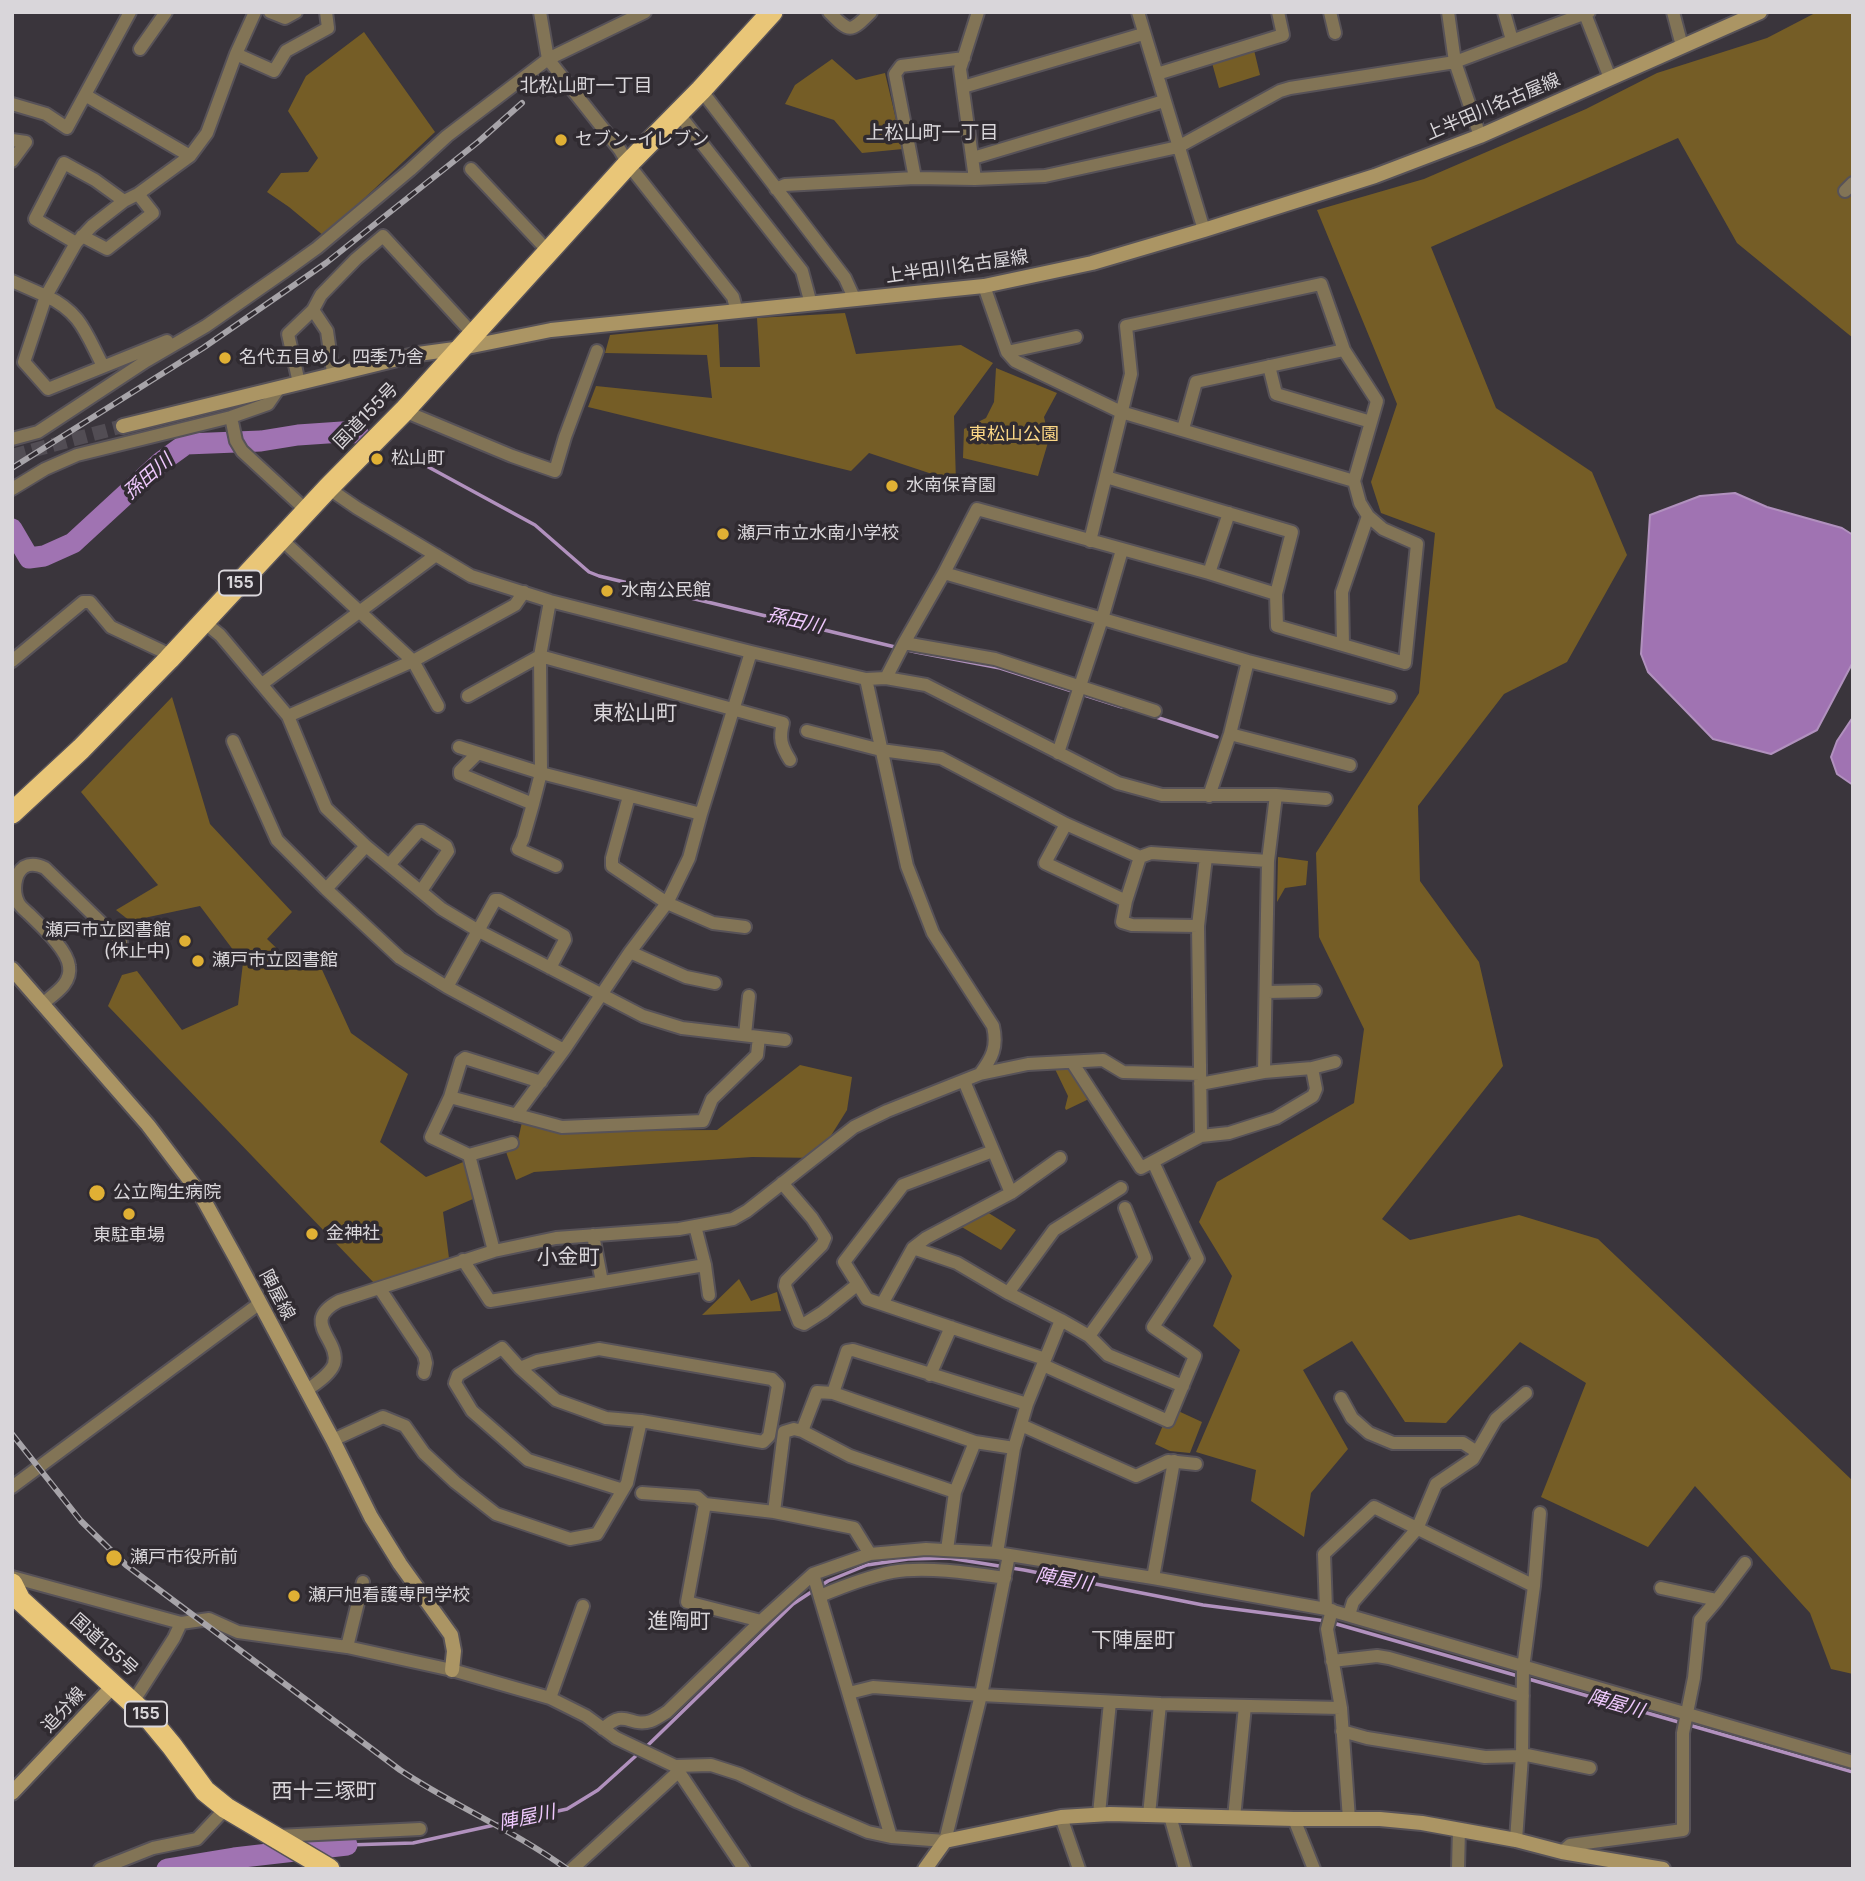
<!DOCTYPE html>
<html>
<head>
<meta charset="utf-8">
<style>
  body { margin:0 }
  #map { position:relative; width:1865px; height:1881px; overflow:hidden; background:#3a353c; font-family:Inter,sans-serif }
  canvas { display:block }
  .frame { position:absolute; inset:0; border:14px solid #d9d6da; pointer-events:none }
</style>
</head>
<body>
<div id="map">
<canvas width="1865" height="1881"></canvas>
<div class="frame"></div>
</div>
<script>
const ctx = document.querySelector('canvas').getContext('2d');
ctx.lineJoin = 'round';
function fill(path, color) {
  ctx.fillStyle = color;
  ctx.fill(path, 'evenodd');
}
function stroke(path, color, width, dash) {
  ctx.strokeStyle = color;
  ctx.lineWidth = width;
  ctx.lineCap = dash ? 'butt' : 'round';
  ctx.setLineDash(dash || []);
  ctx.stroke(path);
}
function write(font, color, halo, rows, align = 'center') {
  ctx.font = font + ' Inter,"Noto Sans JP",sans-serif';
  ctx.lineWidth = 7;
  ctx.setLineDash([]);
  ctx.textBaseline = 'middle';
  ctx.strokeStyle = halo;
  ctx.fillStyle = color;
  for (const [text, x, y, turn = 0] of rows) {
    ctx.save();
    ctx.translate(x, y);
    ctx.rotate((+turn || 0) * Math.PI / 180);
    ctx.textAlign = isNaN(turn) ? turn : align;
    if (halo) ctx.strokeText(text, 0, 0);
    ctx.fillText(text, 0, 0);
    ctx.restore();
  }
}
fill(new Path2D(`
  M1817 12H1853V338L1737 243 1678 138 1431 247 1496 408 1592 472 1627 555 1567 662 1504 694 1418 806 1420 881 1479 962 1503 1066 1382 1219 1410 1240 1519 1215 1598 1239 1853 1481V1674L1831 1669 1810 1613 1695 1486 1648 1547 1541 1497 1586 1383 1520 1342 1446 1423 1405 1422 1352 1341 1303 1370 1348 1449 1311 1493 1304 1537 1251 1501 1256 1470 1196 1452 1240 1350 1213 1326 1232 1276 1199 1222 1217 1182 1354 1103 1364 1029 1319 937 1316 853 1419 693 1435 533 1381 513 1371 482 1397 404 1317 210 1424 179 1586 109 1657 73 1767 38Z
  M364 32 435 132 324 236 289 207 267 192 281 173 308 172 318 158 288 111 306 76Z
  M1254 50 1260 75 1219 88 1212 63Z
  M832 59 856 80 885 73 903 149 862 153 834 120 785 104 795 85Z
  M845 313 856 354 961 345 993 363 954 416 956 482 869 453 851 471 588 407 596 386 712 398 707 355 605 353 610 335 718 324 720 367H760L757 318Z
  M996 368 1057 393 1044 417 1049 439 1038 476 963 458 964 429 986 418 994 402Z
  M172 697 210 824 292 912 267 939 290 961 313 950 351 1033 408 1074 380 1142 426 1177 518 1140 522 1122 564 1131 717 1130 800 1065 852 1077 847 1110 817 1158 752 1157 534 1172 516 1180 505 1149 465 1165 473 1199 443 1212 449 1258 376 1285 108 1006 122 975 137 971 182 1030 238 1005 243 963 200 906 130 921 116 910 158 885 81 792Z
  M1278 857 1308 861 1306 885 1285 888 1277 902Z
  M1072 1064 1091 1098 1066 1110 1065 1108 1068 1096 1054 1067Z
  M987 1212 1016 1230 1001 1250 960 1226Z
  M739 1279 751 1301 777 1292 781 1311 702 1315Z
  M1176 1410 1202 1422 1190 1453 1170 1451 1155 1444 1164 1423Z`), '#755d26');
const water = new Path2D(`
  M1735 493 1767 507 1842 528 1853 535V662L1817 730 1771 754 1713 739 1648 672 1641 654 1650 515 1700 496Z
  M1853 717V785L1837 774 1831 757 1837 741Z`);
fill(water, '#a073b2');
stroke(water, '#b191be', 2);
stroke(new Path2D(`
  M399 451 535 525 589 572 599 576 916 652 1000 668 1122 707
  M1153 716 1217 737
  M1333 1623 1853 1772
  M645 1748 793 1604 828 1581 867 1565 908 1559 949 1558 1024 1570 1203 1605 1326 1621
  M347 1845 413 1843 567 1809 598 1790 639 1753`), '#b191be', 3.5);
stroke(new Path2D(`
  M12 529 29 558 44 556 73 543 161 462 186 444 261 441 298 435 342 432 358 433
  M167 1869 234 1858 347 1845`), '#a073b2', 21);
stroke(new Path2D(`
  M12 456 123 426`), '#524d54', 14, [14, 7]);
const street = new Path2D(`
  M270 12 285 18 296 12
  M540 12 548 59 620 150 628 164 733 297 737 312
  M829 12C850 33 850 33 871 12
  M1138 12 1204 230
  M1330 12 1335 33
  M1448 12 1455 62 1480 136
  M1504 12 1512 40
  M1673 12 1682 46
  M1585 14 1610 78
  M140 49 166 12
  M236 54 274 71 286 51 328 28 326 12
  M1157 74 1283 35 1278 12
  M963 87 1143 34
  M701 90 845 278 855 300
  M85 95 190 156
  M12 104 46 114 67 128 130 12
  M678 113 802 271 811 304
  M12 140 26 142 12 161
  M973 158 1164 101
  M471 169 548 251
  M915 178 895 74 901 66 964 58
  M975 179 960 69 978 12
  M776 189 785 185 915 178 975 179 1045 176 1178 147 1280 91 1290 88 1455 62 1589 12
  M1845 191 1853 183
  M82 236 107 249 153 213 138 194
  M76 243 35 219 64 163 95 180 124 201
  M12 281 46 296 76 243 92 226 124 201 138 194 190 156 207 133 236 54 255 12
  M984 286 1007 352 1015 361 1121 412 1354 481
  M313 310 327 331 333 373
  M1007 352 1076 337
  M103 366C86 334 81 312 46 296L24 362 48 389 167 341
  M1269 366 1276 394 1371 422
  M299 383 288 334 313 310 321 295 356 259 383 236 473 334
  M404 411 512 456 555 471 565 437 597 351
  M231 417 236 441 242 451 307 511
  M1183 429 1196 382 1344 350
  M12 439 38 432 146 361 206 326 285 271 317 248 410 170 447 136 548 59 645 12
  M328 488 357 508 471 576 550 601 751 652 866 679 886 678 926 685 1118 783 1162 795H1276L1268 861 1264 1072 1312 1068 1316 1089 1313 1096 1276 1118 1229 1133 1201 1136 1141 1168 1072 1062
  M12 489 45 469 77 455 231 417 268 404 279 388
  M281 539 413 661 438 706
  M1090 541 1131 374 1126 326 1321 284 1344 350 1377 401 1354 481 1360 503 1368 516 1383 529 1417 544 1405 663 1277 626 1276 594 1292 532 1106 477
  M944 573 1248 661 1390 697
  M1209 573 1229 513
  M204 622 220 635 288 716 326 808 366 846 442 909 477 930 643 1016 682 1028 785 1040
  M904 643 995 659 1155 711
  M1343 645 1342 592 1368 516
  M12 661 83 602H90L111 627 164 652 169 659
  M886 678 904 643 944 573 977 509 1209 573 1276 594
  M866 679 907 866 933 933 993 1026C998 1047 992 1058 980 1074
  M262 684 436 555
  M468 696 540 656 783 723C779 738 781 746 790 760
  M288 716 413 661 515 605 524 592
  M807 731 881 750 941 758 1066 824 1140 857 1151 853 1268 861
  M1230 734 1350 765
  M233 741 277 840 326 889
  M459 747 541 773 701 814
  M1058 753 1102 619 1122 550
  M477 754 460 771V774L533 804 541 773 540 656 550 601
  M1276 795 1326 799
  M629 796 612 858V866L667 903 713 923 745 927
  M1209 796 1230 734 1248 661
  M533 804 523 839 518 849 556 866
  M1066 824 1045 863 1126 901
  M366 846 326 889 400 958 447 987 564 1050
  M1140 857 1126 901 1122 922 1132 925 1198 926
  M389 865 419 831H422L446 846 448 851 421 891
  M630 952 686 977 715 983
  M447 987 495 900H499L564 936 565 940 550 968
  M1267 992 1315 991
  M42 1004C54 994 72 984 69 966 67 949 41 926 29 914 26 911 20 907 18 902 13 892 14 874 24 867 31 863 39 865 45 868L121 942
  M745 1035 749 996
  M1312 1068 1335 1062
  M964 1081 1011 1193
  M1200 1084 1264 1072
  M450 1097 461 1061 465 1058 541 1082
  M516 1115 564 1050 630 952 667 903 689 858 701 814 751 652
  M1201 1136 1198 926 1206 857
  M993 1151 903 1185 844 1262 867 1299 1045 1359
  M469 1155 431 1137 450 1097 562 1127 703 1121 712 1099 757 1055 759 1037
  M782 1183 812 1218 825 1238 822 1245 786 1281 785 1286 799 1322 804 1324 823 1312 858 1284
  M695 1226 705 1265 709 1295
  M593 1235 602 1282
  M913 1248 957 1263 1008 1293
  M494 1251 469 1155 512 1143
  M463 1260 490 1301 705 1265
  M380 1289 424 1355 426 1363 424 1373
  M882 1304 913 1248 926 1238 1011 1193 1060 1158
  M1061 1320 1089 1336 1108 1355 1183 1386
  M1089 1336 1145 1258 1125 1208
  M1043 1365 1168 1421 1195 1356 1153 1327 1198 1259 1153 1162
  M520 1368 537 1361 599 1349 772 1379 778 1385 769 1436 763 1442 641 1421 606 1418 556 1400 520 1368 502 1348 458 1375 455 1383 472 1411 528 1460 623 1490
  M930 1375 951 1327
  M306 1391C315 1384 330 1375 334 1364 341 1340 299 1322 339 1301L494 1251 556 1238 679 1229 733 1219 747 1211 854 1127 887 1111 980 1074 1028 1064 1103 1060 1123 1072 1200 1074
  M833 1393 847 1351 853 1350 1027 1404
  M1341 1398 1352 1418 1369 1433 1393 1443H1463L1477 1452
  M1021 1425 1136 1476 1168 1461 1196 1464
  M802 1431 850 1456 955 1492
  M333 1440 383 1417 405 1426 424 1453 455 1482 496 1514 570 1539 597 1534 627 1483 641 1421
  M12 1487 260 1303
  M642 1493 697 1497 705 1504 774 1512
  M705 1504 687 1602 761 1621
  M947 1550 955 1492 975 1442
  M997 1553 1014 1448 1027 1404 1061 1320 1008 1293 1054 1230 1121 1188
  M870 1554 854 1528 774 1512 784 1432 794 1429 802 1431 817 1392 833 1393 975 1442 1014 1448
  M813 1574 891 1837
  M12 1577 181 1623 209 1619 238 1632 347 1647 452 1670 550 1698 586 1716 616 1738 675 1766 711 1765 739 1774 798 1802 868 1832 891 1837 945 1841 981 1695 1009 1555
  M1153 1578 1174 1461
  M1534 1586 1540 1513
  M820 1596C844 1586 867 1577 892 1572 925 1566 971 1573 1005 1578
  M1717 1600 1745 1563
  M1326 1609 1324 1554 1374 1507 1534 1586 1523 1668 1522 1756 1516 1840
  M1332 1610 1327 1629 1341 1708 1349 1819
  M1349 1615 1353 1602 1417 1529 1436 1484 1473 1459 1496 1419 1526 1393
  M347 1647 363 1582
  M1332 1661 1377 1656 1389 1658 1523 1696
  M849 1693 873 1687 981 1695 1160 1704 1341 1708
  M550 1698 583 1606
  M133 1702 174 1638 181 1623
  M603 1729C626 1707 629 1728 651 1721 656 1719 662 1715 667 1712L761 1621 813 1574 870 1554 926 1549 997 1553 1153 1578 1326 1609 1853 1762
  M1342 1731 1367 1738 1485 1757 1522 1756
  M1522 1754 1590 1768
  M675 1766 744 1869
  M1099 1814 1110 1702
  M1149 1815 1160 1704
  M1170 1816 1185 1869
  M1061 1817 1079 1869
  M1234 1818 1245 1706
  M1294 1819 1314 1869
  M277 1836 420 1829
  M1562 1852 1570 1845 1683 1830V1733L1694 1678 1700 1620 1717 1600 1661 1588
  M100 1869 153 1848 197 1839 226 1808
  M572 1869 678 1772
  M1458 1869 1459 1829`);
const secondary = new Path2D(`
  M123 426 418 354 462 348 551 330 984 286 1092 263 1204 230 1375 176 1480 136 1760 12
  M12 969 148 1125 201 1195 237 1260 333 1440 371 1517 400 1564 451 1635 454 1651 452 1670
  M12 1793 114 1685
  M925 1869 945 1841 1061 1817 1110 1814 1294 1819H1380L1422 1823 1516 1840 1562 1852 1663 1869`);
const highway = new Path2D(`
  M12 813 81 749 169 659 328 488 404 411 628 164 701 90 772 12
  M12 1584 20 1600 148 1717 172 1746 205 1791 226 1808 329 1869`);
stroke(street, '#575258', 16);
stroke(secondary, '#575258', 18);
stroke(highway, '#575258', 24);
stroke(street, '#827456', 12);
stroke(secondary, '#ab9564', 14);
stroke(highway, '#e9c678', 21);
const rail = new Path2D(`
  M12 468 203 348 326 263 478 142 522 103
  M12 1434 81 1521 126 1565 400 1770C454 1806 515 1831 567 1869`);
stroke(rail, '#a7a4a9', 6);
stroke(rail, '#302b31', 3.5, [10]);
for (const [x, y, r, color] of [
  [561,140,7,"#e0b034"],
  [225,358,7,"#e0b034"],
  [377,459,7,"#e0b034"],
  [892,486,7,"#e0b034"],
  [723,534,7,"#e0b034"],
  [607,591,7,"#e0b034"],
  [185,941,7,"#e0b034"],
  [198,961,7,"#e0b034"],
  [97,1193,9,"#e0b034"],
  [129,1214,7,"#e0b034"],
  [312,1234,7,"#e0b034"],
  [114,1558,9,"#e0b034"],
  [294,1596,7,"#e0b034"]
]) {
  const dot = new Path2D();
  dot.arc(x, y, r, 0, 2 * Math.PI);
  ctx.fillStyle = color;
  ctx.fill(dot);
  stroke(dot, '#302b31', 2.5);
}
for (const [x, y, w] of [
  [240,583,42],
  [146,1714,42]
]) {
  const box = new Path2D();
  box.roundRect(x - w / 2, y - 12.5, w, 25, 5);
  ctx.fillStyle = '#302b31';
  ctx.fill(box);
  stroke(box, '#d9d6da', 2);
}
write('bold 16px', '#d9d6da', null, [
  ["155",240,583],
  ["155",146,1714]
]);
write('18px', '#d9d6da', '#302b31', [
  ["上半田川名古屋線",1493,107,-23],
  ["上半田川名古屋線",957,267,-8],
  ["国道155号",366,416,-46],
  ["陣屋線",277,1295,62],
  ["国道155号",104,1645,42],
  ["追分線",64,1710,-47]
]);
write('18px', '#d9d6da', '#302b31', [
  ["セブン-イレブン",575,140],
  ["名代五目めし 四季乃舎",239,358],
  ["松山町",391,459],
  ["水南保育園",906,486],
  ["瀬戸市立水南小学校",737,534],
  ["水南公民館",621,591],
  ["瀬戸市立図書館",171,931,"right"],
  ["(休止中)",171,952,"right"],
  ["瀬戸市立図書館",212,961],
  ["公立陶生病院",113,1193],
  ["金神社",326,1234],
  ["東駐車場",129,1236,"center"],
  ["瀬戸市役所前",130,1558],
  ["瀬戸旭看護専門学校",308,1596]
], 'left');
write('18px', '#fbd786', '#302b31', [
  ["東松山公園",1014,435]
]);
write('19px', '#d9d6da', '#302b31', [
  ["北松山町一丁目",586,86],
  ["上松山町一丁目",932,133]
]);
write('italic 19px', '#eec8fc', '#302b31', [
  ["孫田川",148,477,-41],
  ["孫田川",795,621,13],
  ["陣屋川",1064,1580,10],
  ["陣屋川",1616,1704,16],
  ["陣屋川",527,1818,-12]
]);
write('21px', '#d9d6da', '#302b31', [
  ["東松山町",635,714],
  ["小金町",568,1258],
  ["進陶町",679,1622],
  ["下陣屋町",1133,1641],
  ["西十三塚町",324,1792]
]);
</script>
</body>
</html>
